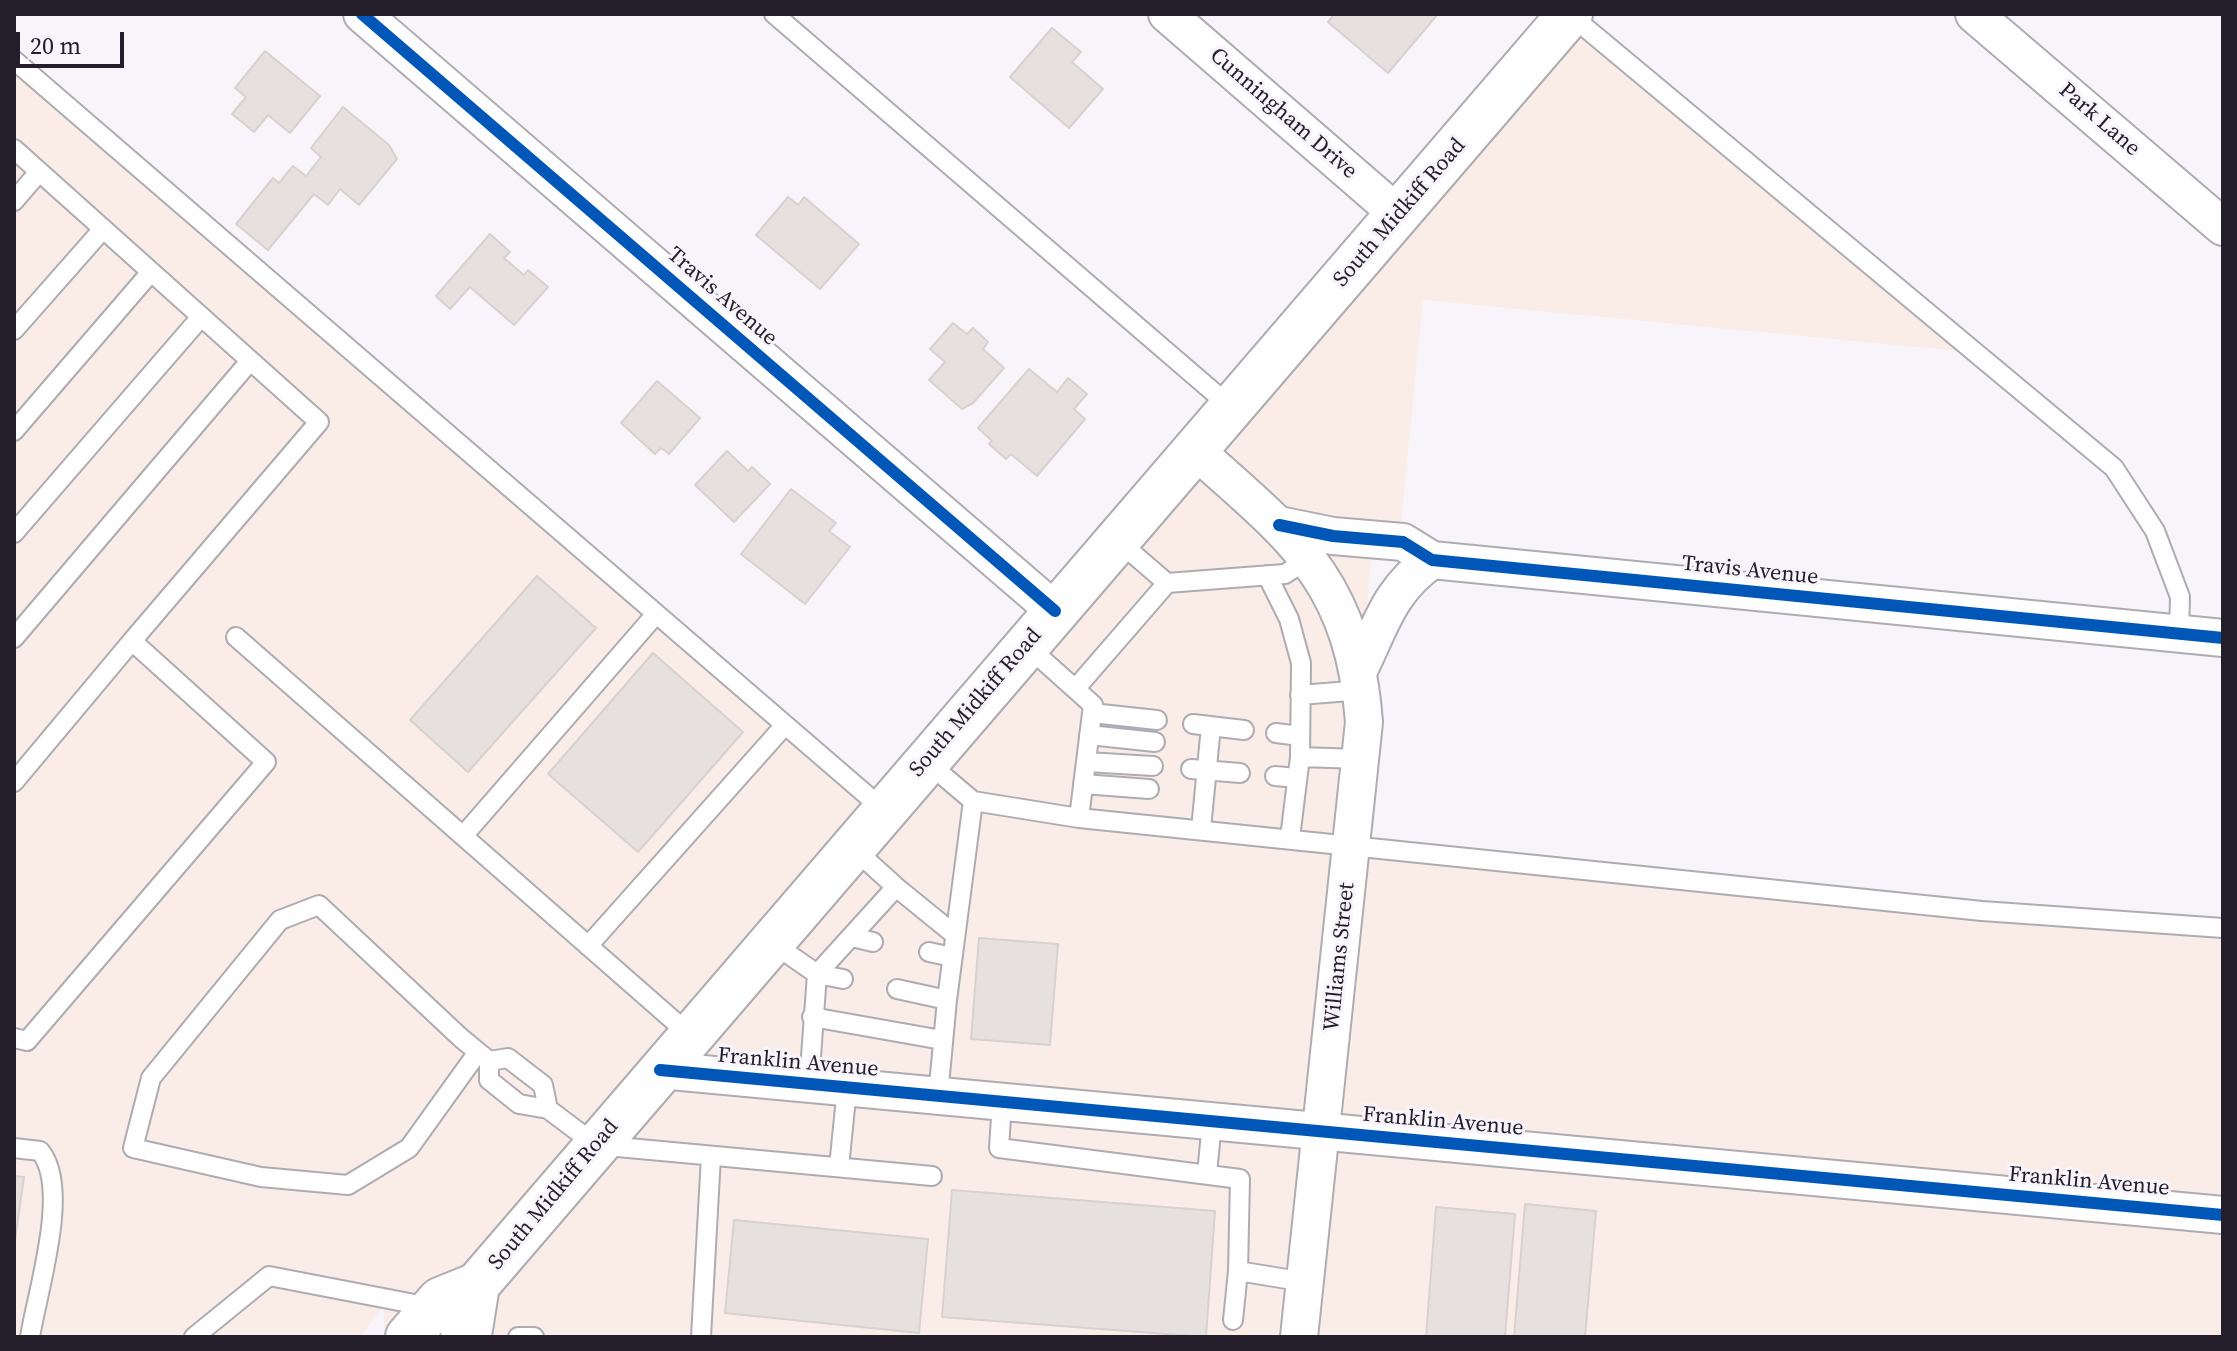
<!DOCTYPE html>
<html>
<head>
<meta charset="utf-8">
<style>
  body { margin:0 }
  #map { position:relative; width:2237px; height:1351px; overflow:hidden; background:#f7f5fa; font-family:"Source Serif 4",serif }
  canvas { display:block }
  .frame { position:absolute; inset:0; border:16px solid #231e29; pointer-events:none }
  .scale { position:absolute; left:16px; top:32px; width:108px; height:36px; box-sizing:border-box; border:4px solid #231e29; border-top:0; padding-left:10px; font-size:24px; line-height:28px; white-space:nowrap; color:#231e29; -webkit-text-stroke:6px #f7f4fb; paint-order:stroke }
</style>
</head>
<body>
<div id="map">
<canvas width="2237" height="1351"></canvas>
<div class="frame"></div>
<div class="scale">20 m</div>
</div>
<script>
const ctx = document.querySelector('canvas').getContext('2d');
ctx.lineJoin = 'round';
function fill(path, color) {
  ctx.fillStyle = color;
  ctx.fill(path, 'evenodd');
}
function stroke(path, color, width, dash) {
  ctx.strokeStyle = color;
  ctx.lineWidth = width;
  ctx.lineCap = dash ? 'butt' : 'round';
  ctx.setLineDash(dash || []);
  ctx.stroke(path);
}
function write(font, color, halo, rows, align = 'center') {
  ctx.font = font + ' "Source Serif 4",serif';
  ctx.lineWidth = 6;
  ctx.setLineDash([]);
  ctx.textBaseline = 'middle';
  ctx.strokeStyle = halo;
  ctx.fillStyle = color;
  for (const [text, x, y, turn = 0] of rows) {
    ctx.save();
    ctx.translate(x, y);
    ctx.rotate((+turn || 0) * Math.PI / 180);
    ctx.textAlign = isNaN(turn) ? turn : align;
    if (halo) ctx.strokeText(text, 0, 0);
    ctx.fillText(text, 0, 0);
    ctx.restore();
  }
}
fill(new Path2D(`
  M1564 14 1969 352 1423 300 1398 555 1372 553 1344 843 2223 926V1337H384V1305L360 1337H14V62L881 806Z`), '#faede8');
const building = new Path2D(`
  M1334 14H1438L1388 73 1328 22Z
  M1052 28 1081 52 1072 62 1103 89 1069 128 1010 77Z
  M265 51 320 96 290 133 268 115 254 132 232 114 246 97 235 88Z
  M343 107 389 145 397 159 359 205 340 189 328 205 314 194 268 250 236 224 273 178 279 183 293 166 306 176 321 157 311 148Z
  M788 197 798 205 804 197 859 244 820 289 756 235Z
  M490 234 510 252 504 258 524 275 528 270 548 287 514 325 470 287 450 309 436 296Z
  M953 323 967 334 973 328 988 342 983 349 1004 368 973 403 962 409 929 380 945 362 930 349Z
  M1029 369 1057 392 1068 378 1087 394 1074 409 1085 419 1037 476 1011 454 1006 459 989 444 992 441 978 428Z
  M657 381 700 418 669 454 661 448 655 454 621 423Z
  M727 451 748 471 752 467 770 484 734 522 695 485Z
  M791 489 836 523 829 531 850 547 805 604 741 554Z
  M537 576 596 628 468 772 410 720Z
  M653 653 743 732 638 852 548 774Z
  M979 938 1058 944 1050 1045 971 1039Z
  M14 1176 24 1177 14 1247Z
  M952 1190 1215 1211 1206 1337 942 1317Z
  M1525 1204 1596 1211 1585 1337H1514Z
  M1436 1207 1515 1214 1505 1337H1426Z
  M734 1220 928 1239 919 1333 725 1313Z`);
fill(building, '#e6e1de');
stroke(building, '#d7d1cf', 2);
const lane = new Path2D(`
  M774 14 1232 408
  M1569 14 2114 468 2155 531 2180 597 2179 634
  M14 60 884 810
  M14 149 319 422 132 641 266 762 27 1041 14 1038
  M14 201 39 172
  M14 330 103 229
  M14 431 151 272
  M14 533 201 317
  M1117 540 1167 583 1285 574 1308 559
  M1267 575 1289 619 1301 663 1300 757 1360 759
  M656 614 463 836 690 1035
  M236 637 463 836
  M14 638 250 361
  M1026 645 1093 705 1079 818
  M1076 688 1167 583
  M1300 695 1362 690
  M1092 713 1157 720
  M1193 724 1244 730
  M1276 733 1300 736
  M1089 735 1155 742
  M927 762 973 801 1079 818 1982 911 2223 928
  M1087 762 1153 766
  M1191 769 1240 773
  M1275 776 1297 778
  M14 782 132 641
  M1083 784 1149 789
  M1201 829 1211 726
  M1290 838 1300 757
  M896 887 955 935
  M852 937 873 942
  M771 942 817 974 896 887 852 847
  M588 946 785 725
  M929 952 952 957
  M897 989 947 1000 973 801
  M812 1017 942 1040
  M478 1052 409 1148 348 1185 261 1177 133 1148 151 1078 280 920 319 905 461 1038 489 1061 508 1058 543 1085 548 1109
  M489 1061V1080L519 1104 548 1109 596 1145 932 1176
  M809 1084 817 974 843 979
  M938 1096 947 1000
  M1002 1102 999 1148 1240 1179 1238 1271
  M14 1148 40 1151C71 1188 37 1292 30 1337
  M839 1167 847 1088
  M1207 1174 1212 1122
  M1233 1320 1238 1271 1305 1282
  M194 1337 269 1276 430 1307
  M518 1337H534
  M701 1337 711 1156`);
const street = new Path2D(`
  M362 14 1055 611
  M1167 14 1399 215
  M1974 14 2223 227
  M1195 450C1294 538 1353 580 1364 722L1299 1337
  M1279 525 1333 536 1403 542 1432 560 2223 638
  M1358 672C1381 626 1388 591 1432 560
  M660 1070 2223 1215`);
const secondary = new Path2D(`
  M408 1337 440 1300 477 1285 1570 14
  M463 1337 470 1329 477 1285`);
stroke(lane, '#aeabb3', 22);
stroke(street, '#aeabb3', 40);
stroke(secondary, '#aeabb3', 48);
stroke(lane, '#fefefe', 18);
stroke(street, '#fefefe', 36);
stroke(secondary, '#fefefe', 44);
stroke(new Path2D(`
  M362 14 1055 611
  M1279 525 1333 536 1403 542 1432 560 2223 638
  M660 1070 2223 1215`), '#0057b8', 12);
write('22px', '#231e29', '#f7f4fb', [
  ["Cunningham Drive",1283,114,41],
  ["Park Lane",2099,120,41],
  ["South Midkiff Road",1400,213,-49],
  ["Travis Avenue",722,297,41],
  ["Travis Avenue",1750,571,6],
  ["South Midkiff Road",976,703,-49],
  ["Williams Street",1340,957,-84],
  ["Franklin Avenue",798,1063,5],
  ["Franklin Avenue",1443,1122,5],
  ["Franklin Avenue",2089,1182,5],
  ["South Midkiff Road",554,1195,-50]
]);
</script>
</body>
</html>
